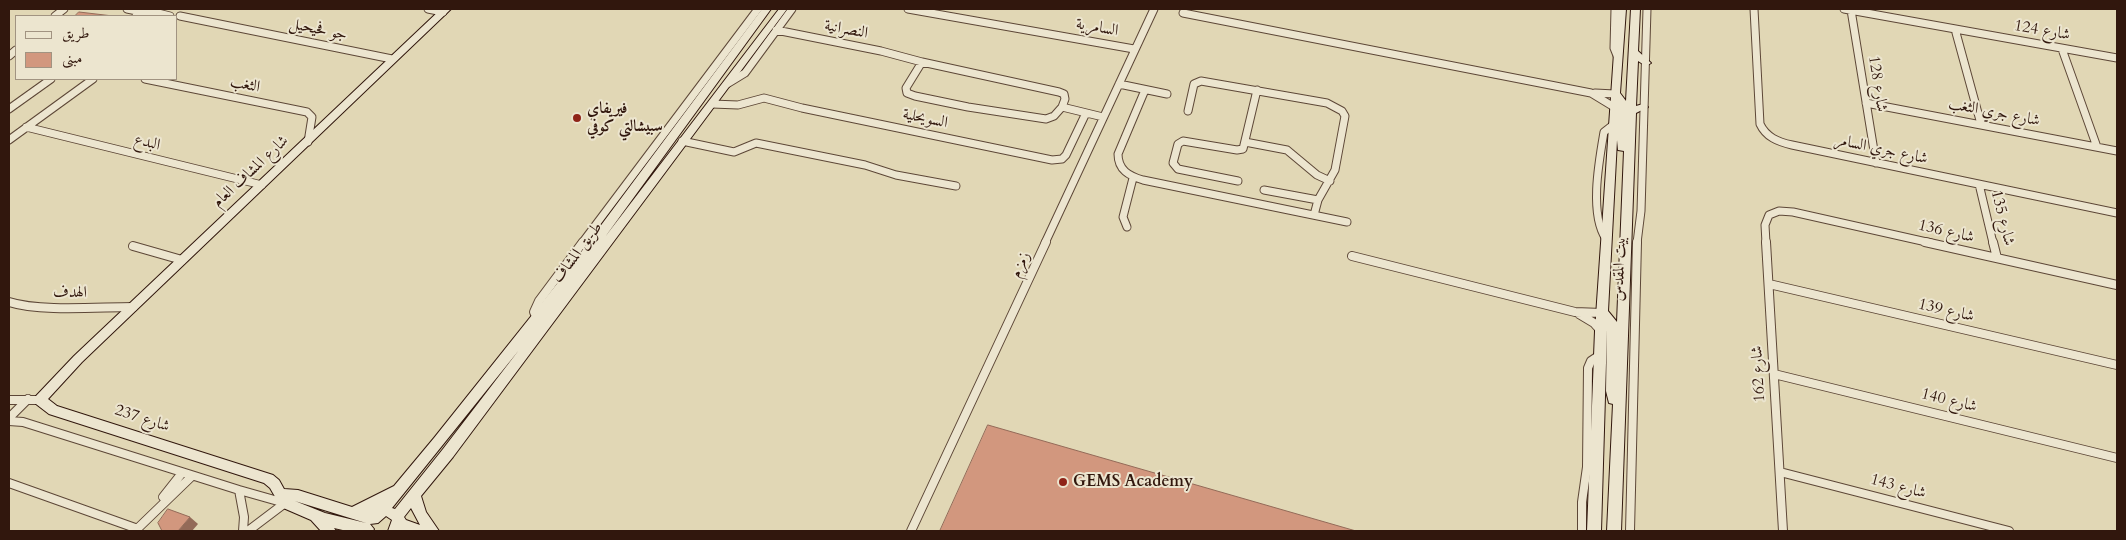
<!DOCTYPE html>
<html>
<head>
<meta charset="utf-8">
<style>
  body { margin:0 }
  #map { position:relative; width:2126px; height:540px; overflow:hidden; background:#e1d7b5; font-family:Cardo,Amiri,serif }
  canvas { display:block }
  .frame { position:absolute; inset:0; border:10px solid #31170d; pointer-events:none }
  .legend { position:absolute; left:15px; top:15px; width:162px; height:65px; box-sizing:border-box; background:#ece5cf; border:1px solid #a19381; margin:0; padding:6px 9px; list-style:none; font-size:15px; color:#31170d }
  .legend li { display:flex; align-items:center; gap:10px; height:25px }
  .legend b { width:25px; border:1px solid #a19381 }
</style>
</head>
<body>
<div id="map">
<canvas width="2126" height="540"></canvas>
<div class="frame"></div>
<ul class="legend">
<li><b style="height:6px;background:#ece5cf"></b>طريق</li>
<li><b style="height:14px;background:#d2977e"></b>مبنى</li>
</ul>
</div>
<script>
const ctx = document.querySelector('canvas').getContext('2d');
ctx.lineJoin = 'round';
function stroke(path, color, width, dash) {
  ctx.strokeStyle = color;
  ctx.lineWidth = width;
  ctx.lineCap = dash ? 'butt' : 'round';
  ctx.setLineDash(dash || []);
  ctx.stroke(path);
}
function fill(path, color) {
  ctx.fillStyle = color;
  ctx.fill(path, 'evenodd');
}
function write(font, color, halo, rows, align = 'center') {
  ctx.font = font + ' Cardo,Amiri,serif';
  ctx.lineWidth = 4;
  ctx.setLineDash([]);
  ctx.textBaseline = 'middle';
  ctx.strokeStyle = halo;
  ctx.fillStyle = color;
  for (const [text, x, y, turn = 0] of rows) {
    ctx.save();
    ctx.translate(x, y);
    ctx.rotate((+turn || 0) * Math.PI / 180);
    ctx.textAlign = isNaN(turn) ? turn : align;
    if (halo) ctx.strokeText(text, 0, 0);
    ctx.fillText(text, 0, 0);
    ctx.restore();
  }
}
const streetFar1 = new Path2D(`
  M127 9 137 11 142 9
  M428 9 443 12
  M908 9 1134 49
  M1615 9 1614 48 1618 58
  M1754 9 1760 124C1766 137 1778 142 1792 145L2117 213
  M1844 9 2117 58
  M1851 10 1876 163
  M137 11 136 16 150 12 149 9
  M150 11 170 16
  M1183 13 1591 93 1614 107
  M55 16 64 9
  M180 16 392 59
  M1955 29 1981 124
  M776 30 881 51 922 62 906 88 907 93 915 96 968 107 1046 119 1054 116 1062 107 1103 117
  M2062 49 2097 147
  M9 56 16 50
  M922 62 1059 92 1064 94 1065 99 1062 107
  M145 79 307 112 312 117 308 142
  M727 84 745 73 792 9
  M1119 84 1167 94
  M1145 90 1118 154C1118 170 1129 176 1143 180L1347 222
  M1595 93 1615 94
  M1866 103 2117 151
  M712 104 738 105 764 98 802 108 1052 160 1062 159 1066 155 1086 113
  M9 109 51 79
  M1188 111 1194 84 1201 81 1327 103 1342 111 1345 116 1335 170 1318 200 1314 215
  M26 127 262 185
  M9 140 93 79
  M682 141 734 152 756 143 865 165 896 175 956 186
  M1245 142 1287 150 1317 175 1330 181
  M1238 181 1178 169 1173 163 1178 144 1183 141 1237 150 1243 149 1257 90
  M1979 184 1993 243
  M1264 190 1318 200
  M1127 227 1123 217 1133 178
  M1606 239C1589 214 1599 161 1604 132L1613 125
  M582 243 758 9
  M1045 243 1154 9
  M1637 243 1641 211 1647 9
  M1766 243 1765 225 1769 215 1779 211 1793 212 1931 243`);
const street = new Path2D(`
  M1766 242 1783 531
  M1925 242 2117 285
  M1993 242 1997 258
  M133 246 182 260
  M1352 256 1575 312 1602 313
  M1769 284 2117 365
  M9 302C40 312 98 307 133 307
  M1579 314 1594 323 1601 331
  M537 318 534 312 539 301 583 242
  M1774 374 2117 458
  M9 400H40
  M9 418 28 399
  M9 421 23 422 239 490 244 517 243 531
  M1780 472 2009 531
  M9 483 138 529
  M239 490 285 503
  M163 497 182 473
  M135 531 192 476
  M248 531 285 503
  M911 531 1046 242
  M1582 531V502L1587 467 1588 368 1591 361 1600 355
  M1630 531 1637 242`);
const secondary = new Path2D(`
  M441 9H451L82 362 48 399 57 406 273 475 279 480 284 489 298 490 352 507 394 486 434 438 564 275 762 9H771L605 237 779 9H787L453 457 421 496 426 512 439 531H388L392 520 386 516 378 523 370 524 374 529 373 531H347L334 528 336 531H321L311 520 281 507 270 488 264 483 49 414 36 404 34 400 36 396 74 356ZM519 350 443 449 395 509 392 508ZM295 501 298 502 366 523 325 513ZM411 508 420 525 406 520 404 517Z
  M1617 9H1626L1620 93 1626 101 1631 9H1640L1638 51 1651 63 1646 66 1638 61 1636 106 1643 104 1648 107 1636 113 1621 531H1607L1613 404 1609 403 1606 391 1607 329 1601 531H1587L1595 331ZM1617 140 1618 150 1624 151 1617 322 1608 311Z`);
stroke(streetFar1, '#5d4737', 9);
stroke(street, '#5d4737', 10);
stroke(secondary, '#31170d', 2);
stroke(streetFar1, '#ece5cf', 7);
stroke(street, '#ece5cf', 8);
fill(secondary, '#ece5cf');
fill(new Path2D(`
  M190 517 198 524 192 531H178Z`), '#936a58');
const building = new Path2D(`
  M79 12 113 16H75Z
  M988 425 1356 531H940Z
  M168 509 190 517 178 531H162L158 523Z`);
fill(building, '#d2977e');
stroke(building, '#936a58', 1);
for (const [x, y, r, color] of [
  [577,118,5,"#8f2418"],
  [1063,482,5,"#8f2418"]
]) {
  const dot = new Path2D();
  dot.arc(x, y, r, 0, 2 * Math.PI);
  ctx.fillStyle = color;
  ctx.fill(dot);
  stroke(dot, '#ece5cf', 2);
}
write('16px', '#31170d', '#ece5cf', [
  ["السامرية",1097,28,10],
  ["جو فحيحيل",318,30,12],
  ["النصرانية",846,30,11],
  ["شارع 124",2042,31,10],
  ["شارع 128",1877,84,81],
  ["الثغب",245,85,12],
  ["شارع جري الثغب",1994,113,11],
  ["السويحلية",925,119,12],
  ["البدع",147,143,14],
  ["شارع جري السامر",1881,150,12],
  ["شارع المشاف العام",251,172,-43],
  ["شارع 135",2002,218,76],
  ["شارع 136",1946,232,13],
  ["طريق المشاف",578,253,-53],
  ["زمزم",1021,265,-66],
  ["بيت المقدس",1620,269,-88],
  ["الهدف",70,293],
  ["شارع 139",1946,311,13],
  ["شارع 162",1759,374,-93],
  ["شارع 140",1949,401,14],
  ["شارع 237",142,419,18],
  ["شارع 143",1898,487,15]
]);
write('bold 16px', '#31170d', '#ece5cf', [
  ["فيريفاي",587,109],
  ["سبيشالتي كوفي",587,127],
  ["GEMS Academy",1073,482]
], 'left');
</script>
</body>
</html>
